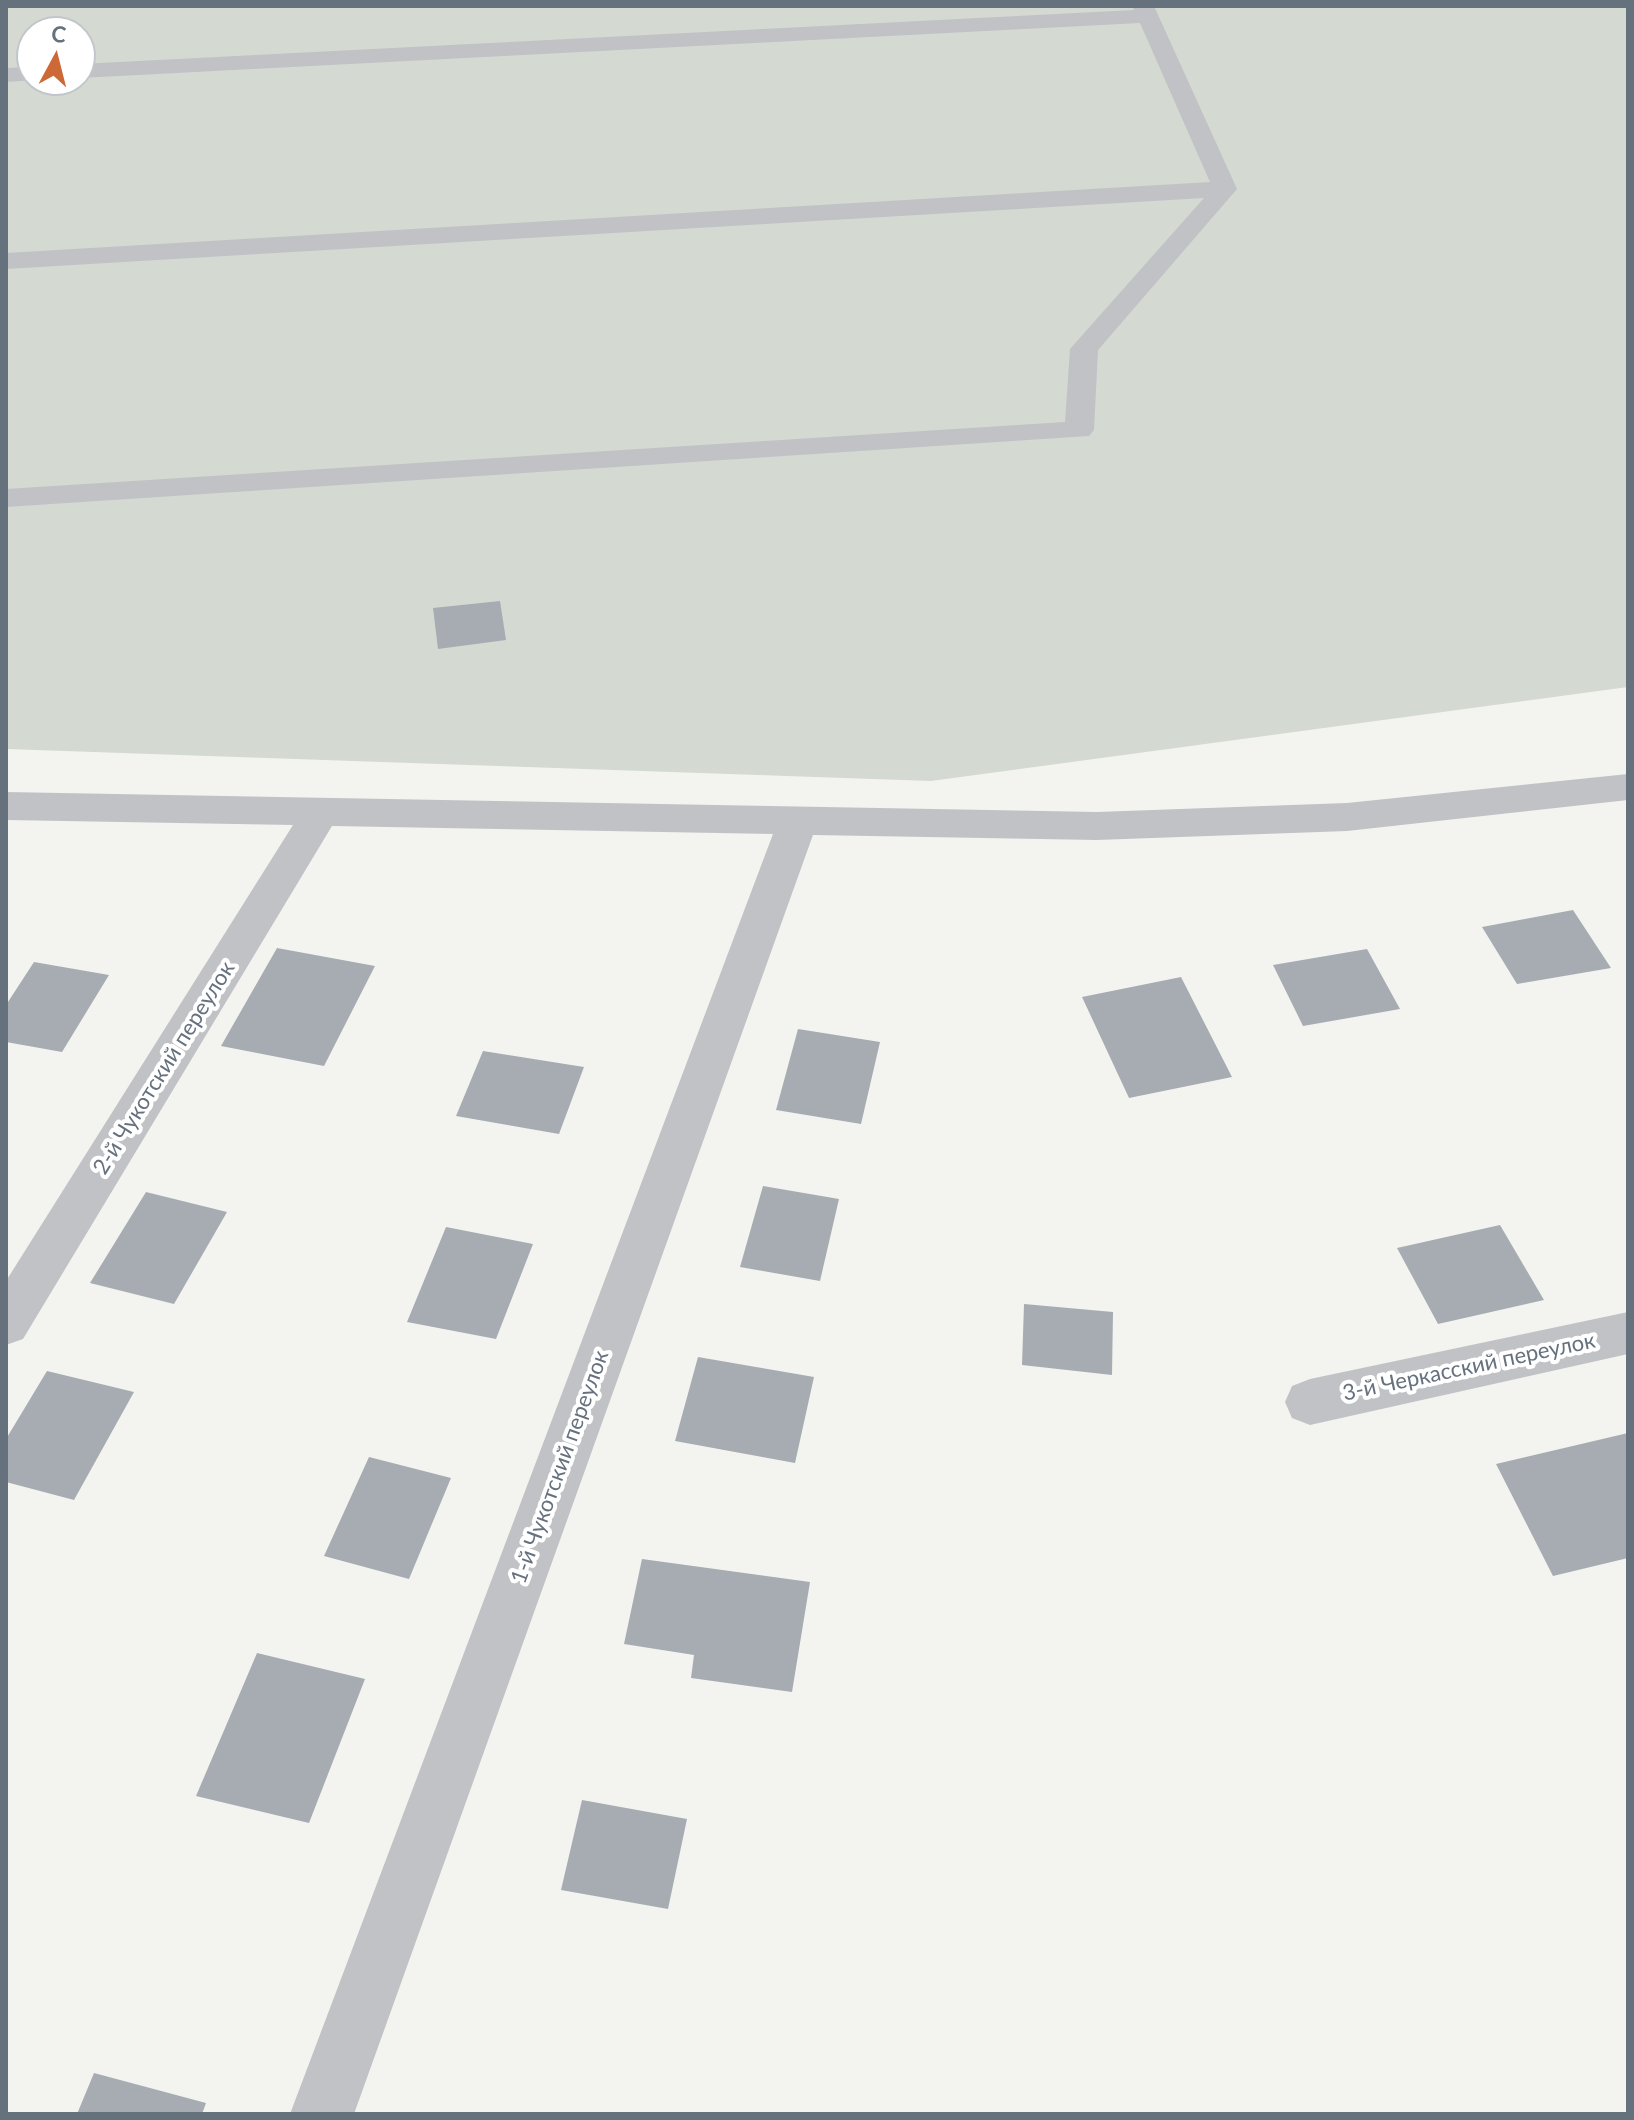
<!DOCTYPE html>
<html>
<head>
<meta charset="utf-8">
<style>
  body { margin:0 }
  #map { position:relative; width:1634px; height:2120px; overflow:hidden; background:#f3f4f0; font-family:Lato,sans-serif }
  canvas { display:block }
  .frame { position:absolute; inset:0; border:8px solid #66717e; pointer-events:none }
  .north { position:absolute; left:16px; top:16px; width:80px; height:80px; box-sizing:border-box; background:#fff; border:2px solid #c2c6cb; border-radius:50%; rotate:7deg; font-size:22px; font-weight:700; line-height:32px; text-align:center; color:#66717e }
  .north::after { content:''; display:block; margin:auto; width:28px; height:36px; background:#cd6937; clip-path:polygon(50% 0,100% 100%,50% 72%,0 100%) }
</style>
</head>
<body>
<div id="map">
<canvas width="1634" height="2120"></canvas>
<div class="frame"></div>
<div class="north">С</div>
</div>
<script>
const ctx = document.querySelector('canvas').getContext('2d');
ctx.lineJoin = 'round';
function fill(path, color) {
  ctx.fillStyle = color;
  ctx.fill(path, 'evenodd');
}
function write(font, color, halo, rows, align = 'center') {
  ctx.font = font + ' Lato,sans-serif';
  ctx.lineWidth = 8;
  ctx.setLineDash([]);
  ctx.textBaseline = 'middle';
  ctx.strokeStyle = halo;
  ctx.fillStyle = color;
  for (const [text, x, y, turn = 0] of rows) {
    ctx.save();
    ctx.translate(x, y);
    ctx.rotate((+turn || 0) * Math.PI / 180);
    ctx.textAlign = isNaN(turn) ? turn : align;
    if (halo) ctx.strokeText(text, 0, 0);
    ctx.fillText(text, 0, 0);
    ctx.restore();
  }
}
fill(new Path2D(`
  M6 6H1628V687L931 781 6 749ZM32 32H80V80H32Z`), '#d4dad2');
fill(new Path2D(`
  M500 601 506 640 438 649 433 608Z
  M1573 910 1611 968 1517 984 1482 927Z
  M277 948 375 966 324 1066 221 1046Z
  M1367 949 1400 1009 1303 1026 1273 965Z
  M34 962 109 975 62 1052 6 1042V1005Z
  M1181 977 1232 1077 1129 1098 1082 997Z
  M798 1029 880 1042 861 1124 776 1110Z
  M483 1051 584 1067 559 1134 456 1116Z
  M763 1186 839 1199 820 1281 740 1267Z
  M146 1192 227 1212 174 1304 90 1283Z
  M1500 1225 1544 1300 1438 1324 1397 1248Z
  M446 1227 533 1244 496 1339 407 1322Z
  M1024 1304 1113 1312 1112 1375 1022 1365Z
  M698 1357 814 1377 795 1463 675 1441Z
  M47 1371 134 1392 74 1500 6 1482V1439Z
  M1628 1433V1558L1553 1576 1496 1464Z
  M369 1457 451 1478 409 1579 324 1556Z
  M642 1559 810 1582 792 1692 691 1678 694 1655 624 1644Z
  M257 1653 365 1679 309 1823 196 1796Z
  M582 1800 687 1819 668 1909 561 1890Z
  M94 2073 206 2103 202 2114H77Z`), '#a6acb2');
fill(new Path2D(`
  M1132 6H1154L1237 189 1098 350 1094 430 1089 436 6 507V489L1065 422 1070 349 1204 198 6 269V253L1210 182 1140 23 80 78V64L1134 10Z
  M32 67V80H36L6 82V68Z`), '#c0c2c5');
fill(new Path2D(`
  M1628 774V800L1347 831 1097 840 813 835 354 2114H290L773 834 332 826 23 1339 6 1345V1281L293 825 6 820V792L1097 812 1347 803Z
  M1628 1312V1354L1310 1425 1292 1418 1285 1402 1292 1386 1310 1379Z`), '#c0c2c5');
write('22px', '#66717e', '#fff', [
  ["2-й Чукотский переулок",164,1068,-58],
  ["3-й Черкасский переулок",1469,1367,-12],
  ["1-й Чукотский переулок",560,1467,-70]
]);
</script>
</body>
</html>
